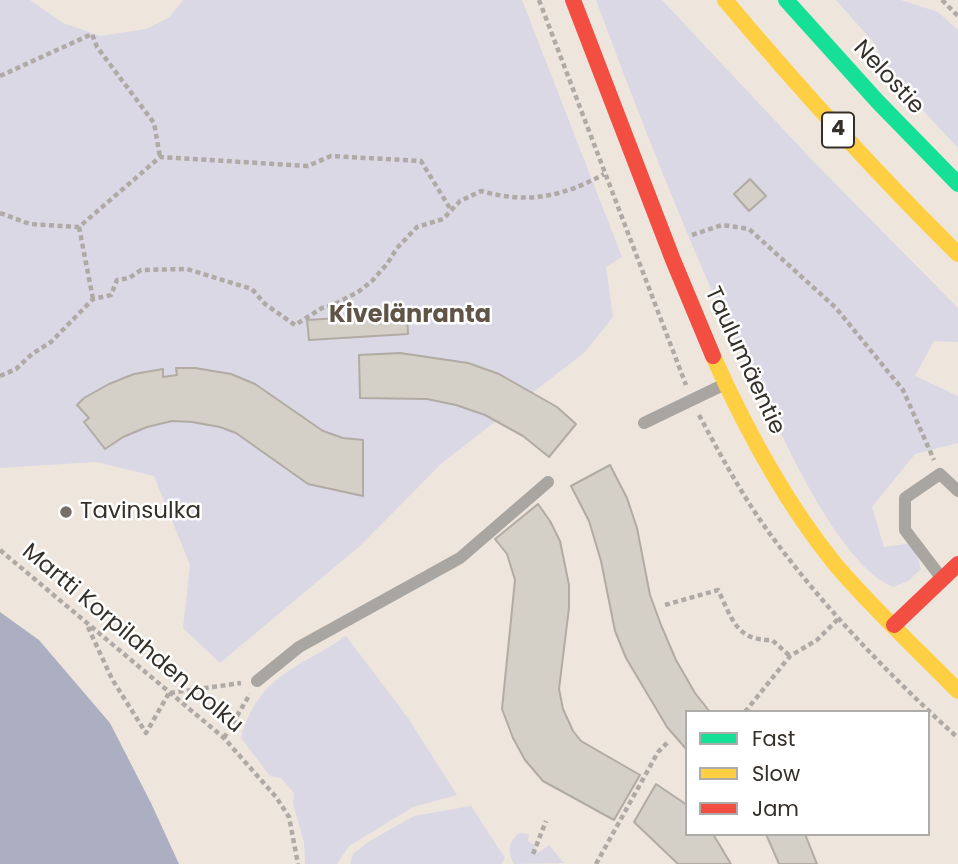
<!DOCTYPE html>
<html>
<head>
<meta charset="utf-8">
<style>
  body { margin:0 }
  #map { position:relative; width:958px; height:864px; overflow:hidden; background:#eee6dd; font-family:Poppins,sans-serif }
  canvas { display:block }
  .legend { position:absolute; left:685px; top:710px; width:245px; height:126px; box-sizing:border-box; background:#fff; border:2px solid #aeaca9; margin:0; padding:9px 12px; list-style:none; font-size:21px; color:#352f29 }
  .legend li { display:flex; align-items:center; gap:14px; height:35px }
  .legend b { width:35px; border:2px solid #aeaca9 }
</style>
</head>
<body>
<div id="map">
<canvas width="958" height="864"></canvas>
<ul class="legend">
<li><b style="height:9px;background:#16e098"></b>Fast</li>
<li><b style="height:9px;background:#ffcf43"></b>Slow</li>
<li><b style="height:9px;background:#f24e42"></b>Jam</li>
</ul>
</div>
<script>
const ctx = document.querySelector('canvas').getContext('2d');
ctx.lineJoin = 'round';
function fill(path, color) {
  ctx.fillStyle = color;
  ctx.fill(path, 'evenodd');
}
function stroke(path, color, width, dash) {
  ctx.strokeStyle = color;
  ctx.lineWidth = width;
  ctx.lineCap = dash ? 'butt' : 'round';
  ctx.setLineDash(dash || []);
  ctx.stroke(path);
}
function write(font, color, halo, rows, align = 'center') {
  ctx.font = font + ' Poppins,sans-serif';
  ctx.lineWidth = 5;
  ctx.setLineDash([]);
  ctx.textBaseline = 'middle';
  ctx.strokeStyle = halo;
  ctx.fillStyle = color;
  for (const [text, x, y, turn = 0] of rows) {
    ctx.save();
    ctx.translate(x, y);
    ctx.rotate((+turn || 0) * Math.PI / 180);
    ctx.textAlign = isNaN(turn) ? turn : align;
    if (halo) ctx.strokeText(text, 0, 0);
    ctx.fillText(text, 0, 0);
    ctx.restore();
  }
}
fill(new Path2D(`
  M0 0H30L63 23 100 36 146 29 170 17 183 0H522L622 257 606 267 613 317 585 352 442 463 361 545 220 663 183 628 190 565 154 476 96 462 0 468Z
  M596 0H662L812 160 958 308V342L934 341 915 376 958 396V443L915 454 872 507 884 547 913 543 921 569 908 581 893 587C839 564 787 445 761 392 743 356 724 319 708 282 668 189 631 95 596 0Z
  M836 0H901L938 12 958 30V148L888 73 875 44Z
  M346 636 408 718 457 795 413 807 349 846 337 864H305L304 842 293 804 294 793 281 778 270 776 241 738C258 675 298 669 346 636Z
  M471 806 505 858 501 864H350L353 854 368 842 414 816Z
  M519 833 529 834 528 841 534 845 538 853 549 845 564 863 514 864C507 851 508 842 519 833Z`), '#d9d8e4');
fill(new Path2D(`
  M0 612 39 640 110 723 151 803 179 864H0Z`), '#acaec1');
const building = new Path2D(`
  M750 179 766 196 749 211 734 194Z
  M407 314 408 334 309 340 307 320Z
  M400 353 468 363 499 374 557 407 576 424 549 457 523 436 485 415 456 405 427 399 360 398 359 355Z
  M176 368H195L231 374 255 384 323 431 343 438 363 440V496L308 484 236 433 220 427 192 422 172 421 147 427 123 437 105 449 84 422 89 418 77 405 84 398 109 384 134 374 163 369V377L177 375Z
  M610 465 627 498 637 528 650 595 661 625 676 660 695 693 710 712H687V750L667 727 626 658 615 631 601 561 589 521 571 486Z
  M538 504 550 521 560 541 569 585V608L559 689 563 709 573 731 581 741 640 775 614 820 543 781 525 760 513 738 502 709 515 580 507 554 495 539Z
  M656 784 687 805V834H713L731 864H678L634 822Z
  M766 834H805L817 864H779Z`);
fill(building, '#d4cfc7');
stroke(building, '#b1aba4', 2);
stroke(new Path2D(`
  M539 0 686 385
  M942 0 958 16
  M0 76 92 34 97 47 154 123 160 157
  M0 213 30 224 79 227 160 157 308 166 331 156 421 161 451 210
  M79 227 93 299
  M692 235 722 225 749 229 836 308 903 390 934 460
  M0 376 16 369 32 354 51 342 93 299 111 295 117 280 129 278 141 270 187 269 252 289 265 304 295 325 322 308 333 305 358 292 372 281 387 264 397 248 417 227 443 219 460 201 481 191C527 204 563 197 604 174
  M699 415C721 456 743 497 770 534 825 609 890 676 958 738
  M0 550 224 738 276 797 289 817 298 864
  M665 605 718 590C732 618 736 641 772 640L790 656
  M88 627 112 679 146 733 169 693
  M170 693 241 683
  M745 712 790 656 817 640 838 619
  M224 738 250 694
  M533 854 546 821
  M596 864 658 752 668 742`), '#b0aaa6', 4.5, [5, 3.5]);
stroke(new Path2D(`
  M644 423 725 384
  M940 576 905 530V498L940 474 958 491
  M257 681 299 647 460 558 548 482`), '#a9a5a0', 12);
stroke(new Path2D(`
  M786 0 878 102 958 184`), '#16e098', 16);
stroke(new Path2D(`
  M725 0C799 88 876 173 958 254
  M713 356C746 430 784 501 835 564 873 609 917 649 958 691`), '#ffcf43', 16);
stroke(new Path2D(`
  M573 0 673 260 713 356
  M894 625 958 564`), '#f24e42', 16);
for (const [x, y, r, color] of [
  [66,512,7,"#766f68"]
]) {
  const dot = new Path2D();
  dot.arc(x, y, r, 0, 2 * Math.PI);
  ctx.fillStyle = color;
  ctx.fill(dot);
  stroke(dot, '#fff', 2.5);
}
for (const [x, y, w] of [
  [838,130,32]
]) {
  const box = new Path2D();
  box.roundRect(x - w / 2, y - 17.5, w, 35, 5);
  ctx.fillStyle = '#fff';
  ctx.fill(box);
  stroke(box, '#352f29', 2);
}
write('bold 21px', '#352f29', null, [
  ["4",838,130]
]);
write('23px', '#352f29', '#fff', [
  ["Nelostie",888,78,47],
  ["Taulumäentie",744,361,65],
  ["Martti Korpilahden polku",132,639,40]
]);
write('23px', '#352f29', '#fff', [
  ["Tavinsulka",80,512]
], 'left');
write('bold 24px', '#605446', '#fff', [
  ["Kivelänranta",410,316]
]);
</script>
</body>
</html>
